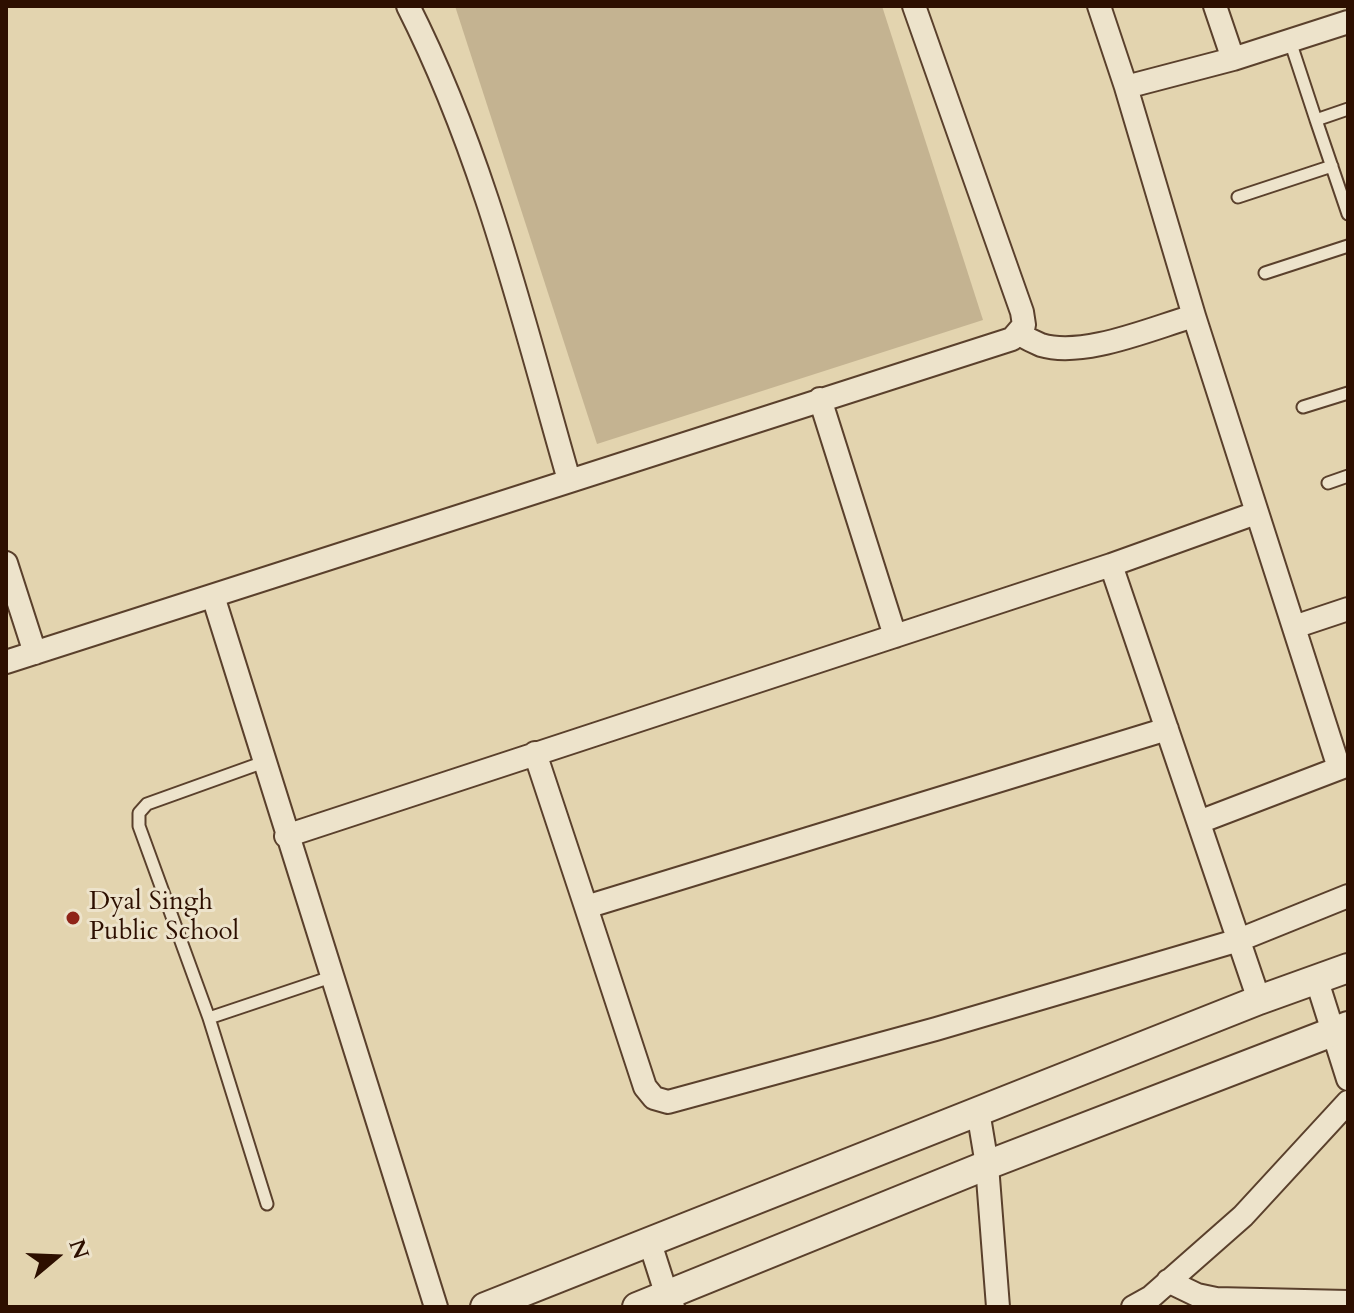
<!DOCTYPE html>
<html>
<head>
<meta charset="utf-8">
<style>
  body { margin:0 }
  #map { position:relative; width:1354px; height:1313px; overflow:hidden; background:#e3d4af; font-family:Cardo,serif }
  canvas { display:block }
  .frame { position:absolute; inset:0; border:8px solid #2d0f00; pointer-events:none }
  .north { position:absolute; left:16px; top:1217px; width:80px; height:80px; -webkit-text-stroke:6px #ede3cb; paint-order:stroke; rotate:71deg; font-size:22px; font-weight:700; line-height:32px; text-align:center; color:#2d0f00 }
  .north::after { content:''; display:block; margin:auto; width:28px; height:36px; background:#2d0f00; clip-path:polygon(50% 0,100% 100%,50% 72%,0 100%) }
</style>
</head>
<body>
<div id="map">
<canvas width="1354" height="1313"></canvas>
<div class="frame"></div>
<div class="north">N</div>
</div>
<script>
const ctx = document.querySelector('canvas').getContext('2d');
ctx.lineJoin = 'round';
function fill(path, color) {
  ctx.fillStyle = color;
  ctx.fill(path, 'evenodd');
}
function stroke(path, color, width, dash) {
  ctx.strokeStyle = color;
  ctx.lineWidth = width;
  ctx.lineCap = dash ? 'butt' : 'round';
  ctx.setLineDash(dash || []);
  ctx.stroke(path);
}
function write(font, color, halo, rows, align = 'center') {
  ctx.font = font + ' Cardo,serif';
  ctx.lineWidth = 6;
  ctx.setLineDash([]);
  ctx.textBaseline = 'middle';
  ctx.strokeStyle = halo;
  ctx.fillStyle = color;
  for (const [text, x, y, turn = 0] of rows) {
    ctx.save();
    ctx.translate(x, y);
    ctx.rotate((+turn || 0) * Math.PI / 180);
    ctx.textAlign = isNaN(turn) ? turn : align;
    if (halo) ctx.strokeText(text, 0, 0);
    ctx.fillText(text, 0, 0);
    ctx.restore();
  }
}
fill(new Path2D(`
  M455 6H882L983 320 597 444Z`), '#c4b391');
const service = new Path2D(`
  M1290 41 1316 120
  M1348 109 1316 120 1348 214
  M1238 197 1332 166
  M1265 273 1348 246
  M1303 407 1348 393
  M1328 483 1348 476
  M264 762 147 804 139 813V826L209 1018 267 1204
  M209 1018 331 977`);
const minor = new Path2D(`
  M408 6C484 156 523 320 569 480
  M1099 6 1126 87 1194 316 1339 768
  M1215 6 1233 59
  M1126 87 1233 59 1348 22
  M1019 334C1026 338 1034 342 1041 345 1084 358 1152 328 1194 316
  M820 399 895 636
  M6 563 35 653
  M1111 565 1259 1000
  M213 596 436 1307
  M1294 627 1348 609
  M6 662 1012 339 1024 325 1022 312 914 6
  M535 753 586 907 1167 729
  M1199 822 1348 765
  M286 836 1111 565 1256 513
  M586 907 645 1087 654 1098 668 1102 936 1029 1239 940 1348 896
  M1317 981 1348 1079
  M978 1111 987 1165 998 1307
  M650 1243 667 1296 673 1307
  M1168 1281 1197 1295 1216 1299 1348 1302
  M1133 1307 1151 1297 1243 1216 1348 1102`);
const tertiary = new Path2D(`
  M485 1307 1259 1000 1348 968
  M637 1307 987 1165 1348 1026`);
stroke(service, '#5a402c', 15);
stroke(minor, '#5a402c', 26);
stroke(tertiary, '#5a402c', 32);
stroke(service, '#ede3cb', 11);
stroke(minor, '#ede3cb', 22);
stroke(tertiary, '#ede3cb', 28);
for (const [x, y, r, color] of [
  [73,918,8,"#8f2418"]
]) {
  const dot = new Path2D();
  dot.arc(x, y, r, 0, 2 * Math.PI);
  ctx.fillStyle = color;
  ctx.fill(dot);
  stroke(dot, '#ede3cb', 3);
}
write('26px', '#2d0f00', '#ede3cb', [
  ["Dyal Singh",89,903],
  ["Public School",89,933]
], 'left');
</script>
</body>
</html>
